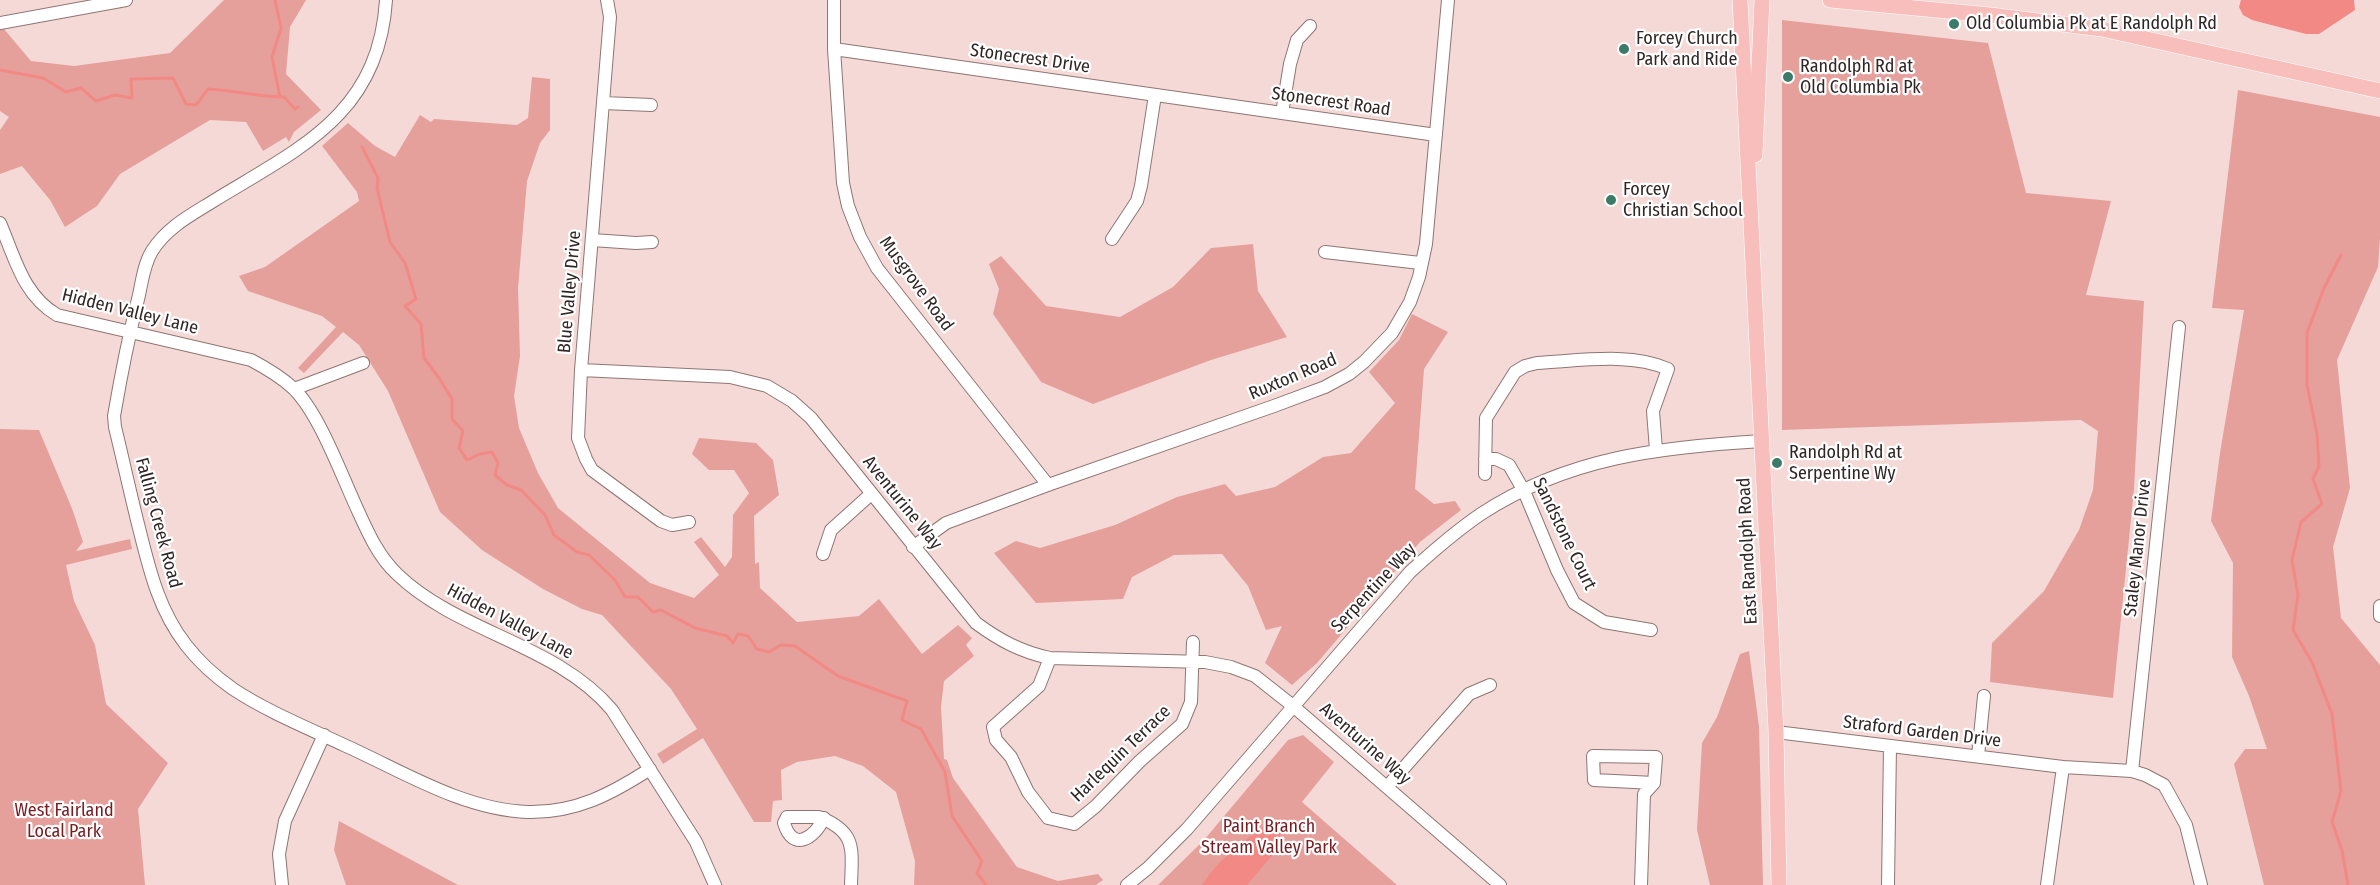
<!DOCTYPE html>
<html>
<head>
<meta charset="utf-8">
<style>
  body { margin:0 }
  canvas { display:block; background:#f4d9d7 }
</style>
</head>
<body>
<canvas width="2380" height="885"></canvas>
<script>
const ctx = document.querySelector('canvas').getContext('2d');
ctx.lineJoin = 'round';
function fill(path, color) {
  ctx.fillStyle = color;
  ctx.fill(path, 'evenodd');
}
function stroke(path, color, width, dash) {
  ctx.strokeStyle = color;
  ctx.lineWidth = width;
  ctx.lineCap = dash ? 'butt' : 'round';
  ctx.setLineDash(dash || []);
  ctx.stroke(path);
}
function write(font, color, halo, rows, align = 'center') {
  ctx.font = font + ' "Fira Sans Condensed",sans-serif';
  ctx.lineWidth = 4.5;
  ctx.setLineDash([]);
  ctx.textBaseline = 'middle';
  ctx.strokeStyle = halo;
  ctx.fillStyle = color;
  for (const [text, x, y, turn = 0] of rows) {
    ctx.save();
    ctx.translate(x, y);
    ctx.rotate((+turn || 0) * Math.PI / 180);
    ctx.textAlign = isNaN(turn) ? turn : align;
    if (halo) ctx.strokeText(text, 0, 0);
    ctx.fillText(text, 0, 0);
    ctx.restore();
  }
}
fill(new Path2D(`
  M224 0H306L290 27 286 74 321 110 294 132 289 142 286 137 263 151 246 122 210 120 120 174 97 206 65 227 50 200 22 166 0 174V130L9 117 0 111V30L4 29 31 61 74 66 170 53Z
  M1782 20 1988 43 2026 193 2111 201 2086 295 2144 301 2134 489 2113 698 1990 682 1992 643 2044 591 2079 530 2093 490 2098 431 2081 420 1782 430Z
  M532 77 550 79V130L540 143 527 181 518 288 520 356 514 396 519 428 538 473 558 508 650 583 694 598 719 575 694 542 701 537 725 567 732 557 733 515 749 493 734 470H709L692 454 699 438 756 443 773 460 779 495 754 516 755 564 759 562 760 588 797 622 859 616 879 599 922 654 958 625 972 638 966 645 974 656 944 681 941 707 944 759 947 760 953 778 1017 867 1058 881 1098 874 1103 880 1096 885H914L915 861 896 792 863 766 835 756 797 762 781 770 782 800 773 801 771 822H754L703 738 663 764 657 754 697 729 671 689 602 615 582 609 543 589 496 559 482 550 440 512 388 391 359 345 343 332 304 373 298 368 336 327 322 316 248 291 239 276 265 267 359 201 357 192 322 146 348 123 375 146 395 157 420 115 431 122 434 119 517 125 528 118Z
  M2238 90 2380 117V238L2378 267 2337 360 2350 488 2333 547 2341 618 2380 665V885H2264L2234 764 2245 749H2267L2249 696 2232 657 2233 563 2211 521 2220 453 2244 310 2212 308Z
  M1253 244 1258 291 1287 337 1211 360 1093 404 1041 382 993 314 999 289 989 264 1001 256 1046 306 1120 317 1173 287 1211 248Z
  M1412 314 1448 332 1424 369 1415 489 1434 504 1455 501 1461 510 1420 542 1317 663 1292 685 1265 663 1282 626 1266 630 1248 586 1222 554 1174 555 1132 577 1123 599 1036 603 994 553 1016 541 1040 548 1115 525 1177 497 1225 484 1236 496 1275 487 1323 457 1351 453 1395 403 1369 372 1399 340Z
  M0 429 39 430 73 511 83 542 76 551 130 539 132 549 66 565 74 601 95 645 106 704 168 763 138 809 145 885H0Z
  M1749 651 1759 727 1763 885H1710L1697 830 1702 743 1717 717 1740 654Z
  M1303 735 1334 762 1302 802 1397 885H1158L1204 840 1288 740Z
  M339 821 458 885H346L334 850Z`), '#e6a09c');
fill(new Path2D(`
  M2241 0H2354L2355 10 2319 34H2306L2252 20 2243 15 2239 7Z
  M1273 820H1284L1277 850 1247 885H1202C1220 857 1246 839 1273 820Z`), '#f28985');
stroke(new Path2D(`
  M275 0 281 28 272 57 280 97
  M0 70 43 78 66 92 81 88 96 101 115 95 132 98 131 79 173 78 186 104 196 105 208 89C234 90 258 97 284 97L295 109 298 107
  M362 147 378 178 377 188 390 242 405 263 416 299 405 306 421 324 424 358 439 378 452 399V419L463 431 459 448 467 460 480 454 492 452 498 463 495 475 507 485 521 490 545 515 554 535 577 552 589 555 615 580 625 597H638L653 612 661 610 695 628 727 636 733 643 738 634 748 636 757 649 769 652 781 645 795 646 838 676 907 701 902 720 921 729 945 772 952 816 982 861 977 873 986 885
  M2341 255 2324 288 2307 333V385L2317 434 2319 466 2313 479 2322 504 2301 522 2292 560 2298 595 2293 630 2312 662 2332 714 2341 791 2332 822 2342 850 2348 885`), '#f28985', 3);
const minor = new Path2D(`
  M386 0C379 114 300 148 215 200 191 215 167 227 152 251 144 264 142 281 139 295 129 335 121 375 114 416L115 427C123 460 130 492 138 524 149 568 158 609 186 645 199 662 216 677 233 689 268 712 308 728 346 746 404 772 464 810 528 812 576 813 611 794 650 769
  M607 0 610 17 581 370 578 438 586 459 592 470 661 521 672 525 689 522
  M834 0V49L843 183 848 206 860 237 877 268 1048 485
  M0 23 126 0
  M834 49 1436 135
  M604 103 651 105
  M1282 113 1290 64 1297 40 1310 26
  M0 223C15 258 23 295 57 315L251 360C266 368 280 376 293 388 320 414 342 477 359 513 369 535 379 557 397 574 458 633 557 644 612 710L696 842 715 885
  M1112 239 1137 201 1141 186 1155 95
  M592 240 636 243 652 242
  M1325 252 1420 263
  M581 370 730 377 767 386 792 401 811 418 976 623C999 640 1021 652 1050 658L1205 662 1231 667 1255 676 1293 706 1500 885
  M294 389 363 363
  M1485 459H1496L1509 465 1524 491 1557 570 1574 603 1604 622 1651 630
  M1485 474 1486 418 1515 372 1525 366 1537 363C1578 361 1631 352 1668 369L1653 411 1656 450
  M913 547 946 523 1048 485 1274 406 1325 387 1349 374 1364 362 1392 333 1410 302 1419 277 1426 244 1448 0
  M823 554 831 530 871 494
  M2380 606V616
  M1050 658 1039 686 993 727 996 740 1011 757 1028 792 1048 818 1074 824 1096 806 1140 761 1182 724 1191 702 1193 642
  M1776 732 2063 767 2132 771 2145 775 2164 785 2186 825 2201 885
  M1593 756 1656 757 1654 783 1594 780Z
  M1978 756 1984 696
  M2132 771 2179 327
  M1387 787 1469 694 1490 685
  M824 818C814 838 793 853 784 823L787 817H819C857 832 852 849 851 885
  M282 885 279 854 285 821 324 735
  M1127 885 1148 868 1187 829 1410 572C1433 551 1456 531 1481 514 1568 457 1661 447 1762 441
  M1641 885 1644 794 1654 783
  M1888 885 1890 746
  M2047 885 2063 767`);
const major = new Path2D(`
  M1740 0 1776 732 1779 885
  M1830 0 1990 15 2102 29 2380 91
  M1755 155 1762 0`);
stroke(minor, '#8e7674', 14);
stroke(major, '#fff', 16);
stroke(minor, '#fff', 12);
stroke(major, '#f8bebc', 15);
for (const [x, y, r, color] of [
  [1954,24,6,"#3c7b69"],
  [1624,49,6,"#3c7b69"],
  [1788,77,6,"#3c7b69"],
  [1611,200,6,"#3c7b69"],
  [1777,463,6,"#3c7b69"]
]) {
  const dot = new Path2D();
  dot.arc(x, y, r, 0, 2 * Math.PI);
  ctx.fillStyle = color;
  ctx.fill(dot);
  stroke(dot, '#fff', 2);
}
write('18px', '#302625', '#fff', [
  ["Old Columbia Pk at E Randolph Rd",1966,24],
  ["Forcey Church",1636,39],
  ["Park and Ride",1636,60],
  ["Randolph Rd at",1800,67],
  ["Old Columbia Pk",1800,88],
  ["Forcey",1623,190],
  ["Christian School",1623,211],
  ["Randolph Rd at",1789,453],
  ["Serpentine Wy",1789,474]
], 'left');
write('18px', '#302625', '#fff', [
  ["Stonecrest Drive",1030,59,8],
  ["Stonecrest Road",1331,102,8],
  ["Musgrove Road",916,284,54],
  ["Blue Valley Drive",570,292,-85],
  ["Hidden Valley Lane",130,312,14],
  ["Ruxton Road",1293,377,-23],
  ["Aventurine Way",902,503,51],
  ["Falling Creek Road",158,523,75],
  ["Sandstone Court",1564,534,64],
  ["Staley Manor Drive",2138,548,-84],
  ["East Randolph Road",1748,551,-93],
  ["Serpentine Way",1374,588,-47],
  ["Hidden Valley Lane",510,622,28],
  ["Straford Garden Drive",1922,732,7],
  ["Aventurine Way",1365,744,41],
  ["Harlequin Terrace",1121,754,-44]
]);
write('18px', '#791c21', '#fff', [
  ["West Fairland",64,811],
  ["Local Park",64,832],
  ["Paint Branch",1269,827],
  ["Stream Valley Park",1269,848]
]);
</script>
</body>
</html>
